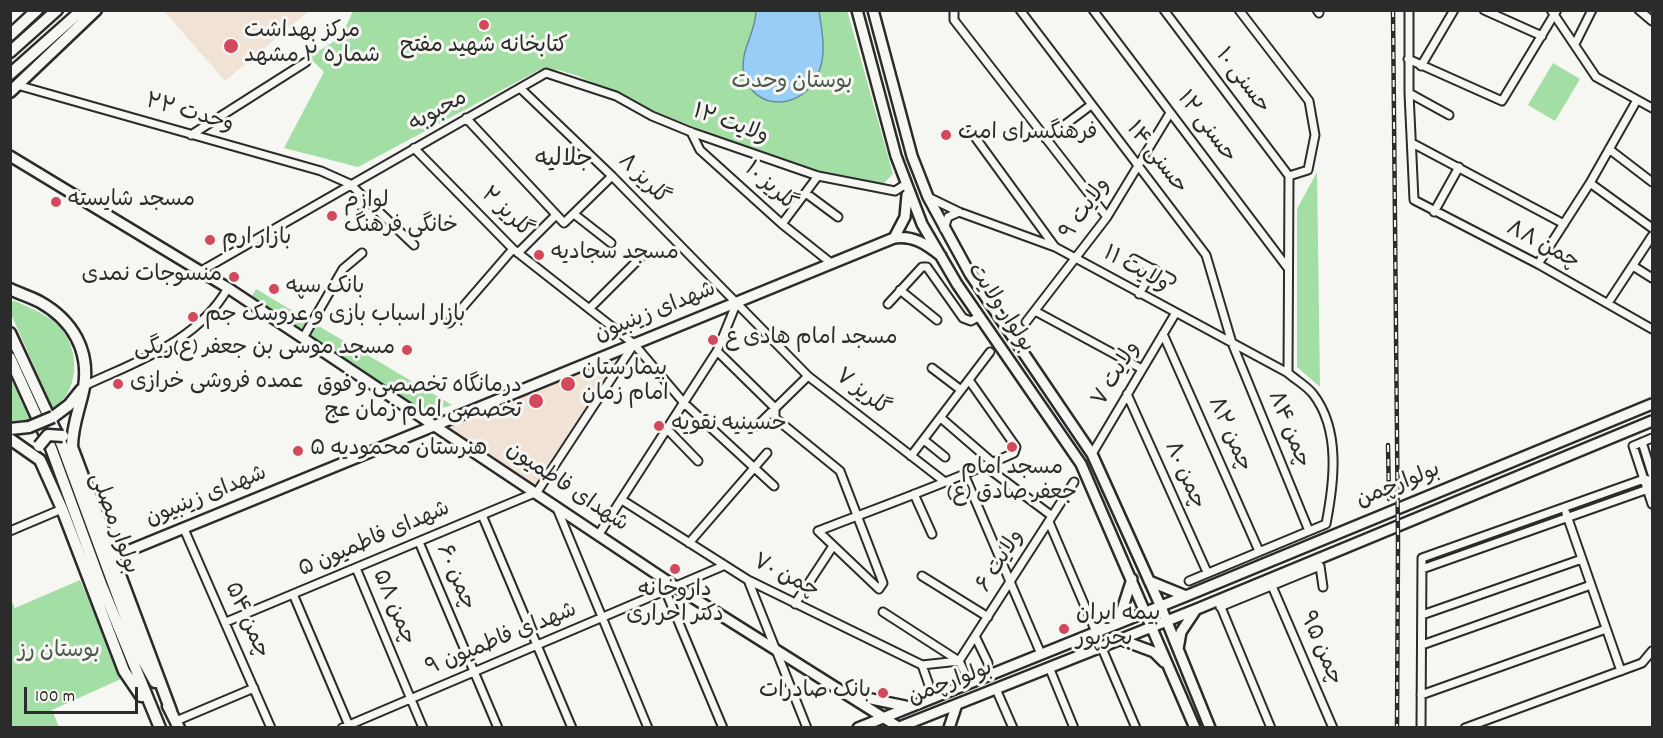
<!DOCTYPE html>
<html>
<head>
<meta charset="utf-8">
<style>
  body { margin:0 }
  #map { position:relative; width:1663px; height:738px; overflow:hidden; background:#f6f6f2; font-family:Dekko,sans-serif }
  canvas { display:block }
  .frame { position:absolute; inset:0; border:12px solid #2b2b2b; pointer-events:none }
  .scale { position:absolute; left:24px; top:687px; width:114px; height:27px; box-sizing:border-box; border:3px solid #2b2b2b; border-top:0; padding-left:8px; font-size:18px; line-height:21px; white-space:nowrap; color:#2b2b2b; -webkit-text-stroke:4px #f6f6f2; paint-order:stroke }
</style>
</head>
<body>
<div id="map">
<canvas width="1663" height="738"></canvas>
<div class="frame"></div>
<div class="scale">100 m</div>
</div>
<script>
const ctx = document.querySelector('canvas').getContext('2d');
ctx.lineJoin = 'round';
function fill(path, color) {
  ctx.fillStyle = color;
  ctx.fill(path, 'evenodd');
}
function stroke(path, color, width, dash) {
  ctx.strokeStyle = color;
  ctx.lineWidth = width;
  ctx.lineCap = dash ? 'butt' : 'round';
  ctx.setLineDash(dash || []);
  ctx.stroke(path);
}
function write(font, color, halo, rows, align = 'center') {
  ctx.font = font + ' Dekko,"Playpen Sans Arabic",sans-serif';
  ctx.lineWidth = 6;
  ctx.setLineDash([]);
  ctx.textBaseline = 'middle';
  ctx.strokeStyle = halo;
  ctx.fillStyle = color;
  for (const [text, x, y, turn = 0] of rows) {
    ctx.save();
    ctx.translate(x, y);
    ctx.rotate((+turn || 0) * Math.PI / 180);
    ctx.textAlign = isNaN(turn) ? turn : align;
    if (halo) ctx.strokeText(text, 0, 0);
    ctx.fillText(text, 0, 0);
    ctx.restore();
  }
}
fill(new Path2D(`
  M164 11H309L225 81Z
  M630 344 537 489 435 425Z`), '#f0e2d5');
fill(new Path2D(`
  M847 10 893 174 882 185 801 168 650 110 578 76 558 70 541 69 358 167 284 148 324 72 309 57 341 37 353 11Z
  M1553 63 1580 79 1555 121 1528 105Z
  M1317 172 1320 387 1297 367V209Z
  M256 289 452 405 424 413 251 298Z
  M15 301C30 308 52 316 62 330 81 354 78 392 53 409L11 314V302Z
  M10 378H11L30 420 11 421Z
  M80 580 123 678 52 710 59 727H11L10 598 15 608Z`), '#a3dea4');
const water = new Path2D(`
  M756 11H819C822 30 827 55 818 74 804 110 753 113 744 73 739 52 756 32 756 11Z`);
fill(water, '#98cdf6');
stroke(water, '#6c8ca5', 1.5);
const street = new Path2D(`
  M954 10V20L1107 217
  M1020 10 1206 255 1232 343 1309 531
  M1093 10 1287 267
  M1164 10 1289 176
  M1239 10 1309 101 1315 135 1308 170 1289 176
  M1317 10 1319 13
  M1409 10V93L1414 200 1538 264 1652 329
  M1484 10 1542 36
  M1551 10 1596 77 1652 108
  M1639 10 1652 21
  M1575 44 1592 10
  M1408 59 1502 101 1557 10
  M1421 66 1454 10
  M17 85 321 171 350 184 414 245
  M520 88 612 176 808 376 945 482
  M1409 93 1449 115
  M466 118 564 223 612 176
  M691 132 700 150 782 224 831 263
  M972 133 1055 247
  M191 135 306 62
  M1046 139 1091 105
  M1412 143 1564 224
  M414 148 513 249 634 344 684 403 774 486
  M1609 149 1652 182
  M1590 183 1652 228
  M807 194 838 217
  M928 197 959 212 1055 247 1288 373C1296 380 1307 386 1313 394 1341 430 1334 483 1326 524L1189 581
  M1434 212 1459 167
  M574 214 611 243
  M782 224 818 176
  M944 229 948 217 959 212
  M518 253 556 215
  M1134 259 1171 279
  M1538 264 1590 183 1637 100
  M1633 266 1652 278
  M201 271 546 73 616 96 652 116 691 132 818 176 895 191 906 184
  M900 290 937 320
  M1139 294 1154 269
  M1608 303 1652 236
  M888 304 922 267H927L963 318 971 321 980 316
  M590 308 640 258
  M1035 311 1142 369
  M1026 322 1107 217 1170 113
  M449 323 513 249
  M1163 334 1259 551
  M303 338 343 269 362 253
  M717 351 775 408V418L840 471 883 583 879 589 818 531C883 506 950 482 1014 453L1016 447 969 380
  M932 368 961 390
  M1288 373 1289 176
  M84 386C137 361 197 342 228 288
  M1127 394 1207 572
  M941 418 993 463
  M757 426 808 376
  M668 430 698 461
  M1652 438 1633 446 1652 504
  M924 440 945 457
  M1642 442 1652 474
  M1092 454 1175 314
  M911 456 990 352
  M985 466 1052 516
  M964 474 1041 654
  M914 494 932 534
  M622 500 748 580 922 665 929 685
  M556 506 648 728
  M1566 513 1621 671
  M482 515 572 728
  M1049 522 1096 632
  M184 529 271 728
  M10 531 62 509
  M599 534 717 351 737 302
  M419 542 498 728
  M689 543 767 453
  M356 568 423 728
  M1422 569 1648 489 1652 484
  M922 576 988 617
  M748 580 807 728
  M1272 586 1333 728
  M666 592 723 728
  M293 594 350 728
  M1218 600 1271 728
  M795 604 833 546
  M1220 607 1320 566 1323 587
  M883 612 959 661
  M1422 615 1582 559
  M226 622 537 492 634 344
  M976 638 988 663
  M1422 645 1591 585
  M1101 646 1136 728
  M959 661 1074 482
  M959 661 964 671
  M922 665 959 661
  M1049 667 1074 728
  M996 689 1013 728
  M1421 695 1606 629
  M176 721 254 688
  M342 728 723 566
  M1421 728 1422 558 1644 479 1652 481
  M1465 728 1642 663 1652 651`);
const secondary = new Path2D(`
  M857 10 896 156 922 224 957 284 1081 464 1195 728
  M873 10 912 156 928 197 970 274 1092 454 1161 607 1210 728
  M10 156 228 288 676 587 900 728
  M894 238 905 217 907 195
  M113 557 894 238C913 235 926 244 941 256
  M1149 581 1186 596
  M1107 626 1122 610 1132 579
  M1119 639 1154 652 1164 662
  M1178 649 1181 632 1195 611
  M857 696 910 707
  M858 728 1186 596 1652 404
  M897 728 1197 609 1652 421
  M949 728 957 704`);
const primary = new Path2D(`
  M10 35 37 10
  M10 52 57 10
  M10 74 82 10
  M10 92 96 10
  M10 289C20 294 31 297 40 302 72 320 90 350 84 387 80 408 72 425 72 447L171 711
  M10 333 62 445 138 651 155 682
  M10 358 51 448 101 584 160 728
  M53 417 69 405 81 390
  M10 429 29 427
  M10 439 40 460 62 509 124 671 141 696
  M168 706 179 728`);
stroke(street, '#2b2b2b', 11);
stroke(secondary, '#2b2b2b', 14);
stroke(primary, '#2b2b2b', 15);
stroke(street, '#f6f6f2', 7);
stroke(secondary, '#f6f6f2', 9);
stroke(primary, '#f6f6f2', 10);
const rail = new Path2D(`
  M1393 10 1398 542 1397 728
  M1388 445 1389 499`);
stroke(rail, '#2b2b2b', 4.5);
stroke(rail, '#f6f6f2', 2, [7]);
const primaryBridge = new Path2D(`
  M29 427 53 417
  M39 446 48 435 63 436`);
stroke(primaryBridge, '#2b2b2b', 15, []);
stroke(primaryBridge, '#f6f6f2', 10);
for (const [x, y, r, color] of [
  [484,25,6,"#d1495b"],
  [231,46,8,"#d1495b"],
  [946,135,6,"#d1495b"],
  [56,202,6,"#d1495b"],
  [332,216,6,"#d1495b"],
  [210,240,6,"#d1495b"],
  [539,255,6,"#d1495b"],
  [234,277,6,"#d1495b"],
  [274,289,6,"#d1495b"],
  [193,317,6,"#d1495b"],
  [713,340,6,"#d1495b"],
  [407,350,6,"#d1495b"],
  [118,384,6,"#d1495b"],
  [568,384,8,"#d1495b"],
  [536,401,8,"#d1495b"],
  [659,426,6,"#d1495b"],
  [1012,447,6,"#d1495b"],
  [298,451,6,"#d1495b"],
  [675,569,6,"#d1495b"],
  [1064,629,6,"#d1495b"],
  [883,693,6,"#d1495b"]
]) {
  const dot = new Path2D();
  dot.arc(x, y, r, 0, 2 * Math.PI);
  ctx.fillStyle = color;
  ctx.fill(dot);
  stroke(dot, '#f6f6f2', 2);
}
write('22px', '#2b2b2b', '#f6f6f2', [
  ["مرکز بهداشت",244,33],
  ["شماره ۲ مشهد",244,58],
  ["کتابخانه شهید مفتح",484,48,"center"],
  ["فرهنگسرای امت",958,135],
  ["مسجد شایسته",68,202],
  ["لوازم",344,203],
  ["خانگی فرهنگ",344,228],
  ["بازار ارم",222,240],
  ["مسجد سجادیه",551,255],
  ["منسوجات نمدی",222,277,"right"],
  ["بانک سپه",286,289],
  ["بازار اسباب بازی و عروسک جم",205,317],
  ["مسجد امام هادی ع",725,340],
  ["مسجد موسی بن جعفر (ع)ریگی",395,350,"right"],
  ["بیمارستان",582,371],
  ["امام زمان",582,396],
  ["عمده فروشی خرازی",130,384],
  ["درمانگاه تخصصی و فوق",522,388,"right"],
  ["تخصصی امام زمان عج",522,413,"right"],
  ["حسینیه نقویه",671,426],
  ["هنرستان محمودیه ۵",310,451],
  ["مسجد امام",1012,470,"center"],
  ["جعفر صادق (ع)",1012,495,"center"],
  ["داروخانه",675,592,"center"],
  ["دکتر احراری",675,617,"center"],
  ["بيمه ايران",1076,616],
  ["بحرپور",1076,641],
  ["بانک صادرات",871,693,"right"]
], 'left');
write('22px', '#2b2b2b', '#f6f6f2', [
  ["حسنی ۱۰",1241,82,53],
  ["محبوبه",439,113,-29],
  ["وحدت ۲۲",189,115,16],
  ["ولایت ۱۲",730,126,20],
  ["حسنی ۱۲",1205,128,53],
  ["حسنی ۱۴",1155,159,52],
  ["گلریز ۸",642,181,45],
  ["گلریز ۱۰",769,188,42],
  ["ولایت ۹",1087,210,-55],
  ["گلریز ۲",505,214,44],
  ["چمن ۸۸",1542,247,28],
  ["ولایت ۱۱",1135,271,29],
  ["بولوار ولایت",999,309,56],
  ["شهدای زینبیون",656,314,-22],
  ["ولایت ۷",1118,375,-59],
  ["گلریز ۷",861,394,38],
  ["چمن ۸۴",1287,430,68],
  ["چمن ۸۲",1228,435,66],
  ["چمن ۸۰",1183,476,66],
  ["بولوارچمن",1399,487,-22],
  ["شهدای فاطمیون",566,489,34],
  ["شهدای زینبیون",207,498,-22],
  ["بولوار مصلی",112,524,70],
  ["شهدای فاطمیون ۵",375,541,-23],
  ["ولایت ۶",1002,562,-58],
  ["چمن ۶۰",454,578,67],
  ["چمن ۷۰",785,578,27],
  ["چمن ۵۸",392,608,67],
  ["چمن ۵۴",245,621,66],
  ["شهدای فاطمیون ۹",502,641,-22],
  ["چمن ۹۵",1319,649,67],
  ["بولوارچمن",951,685,-21]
]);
write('22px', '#495849', '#f6f6f2', [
  ["بوستان وحدت",792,84],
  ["بوستان رز",59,653]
]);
write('24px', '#2b2b2b', '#f6f6f2', [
  ["جلالیه",564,162]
]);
</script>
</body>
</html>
